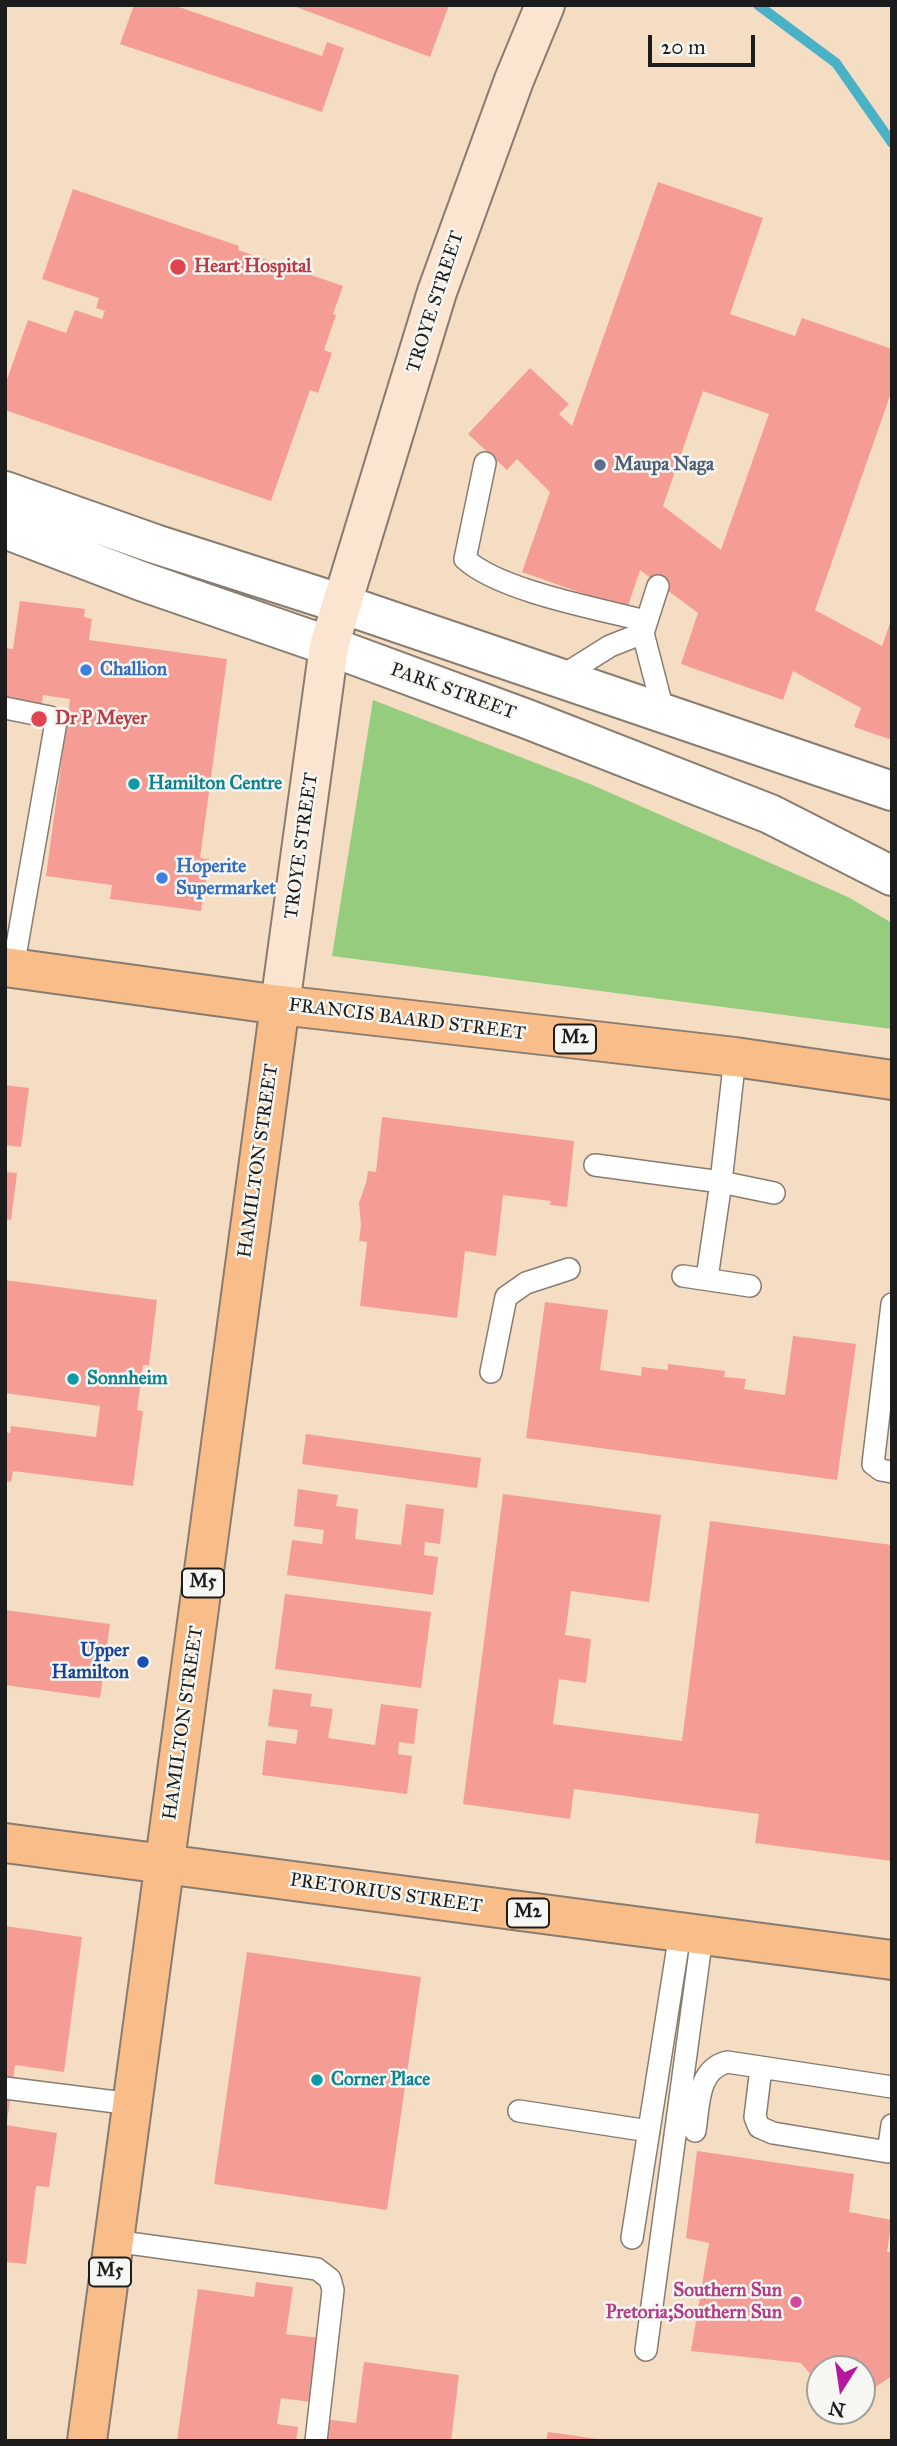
<!DOCTYPE html>
<html>
<head>
<meta charset="utf-8">
<style>
  body { margin:0 }
  #map { position:relative; width:897px; height:2446px; overflow:hidden; background:#f4ddc3; font-family:"IM FELL Great Primer",serif }
  canvas { display:block }
  .frame { position:absolute; inset:0; border:7px solid #1c1c1c; pointer-events:none }
  .north { position:absolute; left:806px; top:2355px; width:70px; height:70px; box-sizing:border-box; background:#f6f6f2; border:2px solid #9f9f9c; border-radius:50%; rotate:192deg; font-size:19px; font-weight:700; line-height:28px; text-align:center; color:#1c1c1c }
  .north::after { content:''; display:block; margin:auto; width:24px; height:32px; background:#b5179e; clip-path:polygon(50% 0,100% 100%,50% 72%,0 100%) }
  .scale { position:absolute; left:648px; top:35px; width:107px; height:32px; box-sizing:border-box; border:4px solid #1c1c1c; border-top:0; padding-left:9px; font-size:21px; line-height:24px; white-space:nowrap; color:#1c1c1c; -webkit-text-stroke:5px #f6f6f2; paint-order:stroke }
</style>
</head>
<body>
<div id="map">
<canvas width="897" height="2446"></canvas>
<div class="frame"></div>
<div class="north">N</div>
<div class="scale">20 m</div>
</div>
<script>
const ctx = document.querySelector('canvas').getContext('2d');
ctx.lineJoin = 'round';
function fill(path, color) {
  ctx.fillStyle = color;
  ctx.fill(path, 'evenodd');
}
function stroke(path, color, width, dash) {
  ctx.strokeStyle = color;
  ctx.lineWidth = width;
  ctx.lineCap = dash ? 'butt' : 'round';
  ctx.setLineDash(dash || []);
  ctx.stroke(path);
}
function write(font, color, halo, rows, align = 'center') {
  ctx.font = font + ' "IM FELL Great Primer",serif';
  ctx.lineWidth = 5;
  ctx.setLineDash([]);
  ctx.textBaseline = 'middle';
  ctx.strokeStyle = halo;
  ctx.fillStyle = color;
  for (const [text, x, y, turn = 0] of rows) {
    ctx.save();
    ctx.translate(x, y);
    ctx.rotate((+turn || 0) * Math.PI / 180);
    ctx.textAlign = isNaN(turn) ? turn : align;
    if (halo) ctx.strokeText(text, 0, 0);
    ctx.fillText(text, 0, 0);
    ctx.restore();
  }
}
fill(new Path2D(`
  M373 700 590 784 848 897 892 923V1029L332 956Z`), '#96cc7e');
stroke(new Path2D(`
  M758 5 836 63 892 143`), '#49b2c7', 10);
fill(new Path2D(`
  M134 5H173L322 56 327 42 344 48 322 112 120 44Z
  M291 5H449L430 57Z
  M658 182 763 218 730 314 795 336 802 318 892 349V390L815 610 882 646 892 617V740L854 727 861 708 793 671 783 700 681 664 698 613 640 570 627 609 522 572 550 492 517 459 507 470 468 434 530 368 569 404 559 414 572 426ZM703 391 769 414 721 550 663 506Z
  M73 189 239 246 238 250 343 286 333 314 336 315 324 350 332 353 318 393 310 390 271 501 5 410V385L28 320 66 333 75 310 102 319 105 311 96 308 99 298 42 279Z
  M20 601 85 609 84 617 92 619 89 640 227 659 200 858 209 859 201 911 110 899 112 885 46 876 70 699 43 695 41 710 5 705V648L13 649Z
  M5 1085 29 1088 21 1147 5 1145Z
  M382 1117 574 1141 567 1207 550 1205 551 1201 503 1195 496 1256 465 1251 457 1318 360 1306 367 1242 359 1241 361 1225 359 1203 366 1183 368 1171 376 1172Z
  M5 1172 17 1173 11 1220 5 1219Z
  M5 1280 157 1300 149 1365H143L137 1410 143 1411 133 1486 13 1471 11 1482 5 1481V1432L10 1433 11 1426 96 1437 100 1406 5 1393Z
  M545 1302 608 1310 600 1370 641 1376 642 1367 668 1370V1364L725 1371 724 1377 746 1379 744 1389 785 1395 793 1336 856 1344 837 1480 526 1438Z
  M306 1434 481 1458 477 1488 302 1464Z
  M298 1489 338 1495 336 1506 358 1509 355 1539 401 1545 406 1504 444 1509 440 1544 425 1542 424 1555 438 1557 433 1595 287 1575 292 1540 322 1544 324 1530 294 1526Z
  M503 1494 661 1515 649 1602 571 1591 565 1635 591 1639 586 1683 559 1679 553 1724 682 1741 710 1521 892 1545V1861L755 1843 759 1814 574 1789 570 1819 463 1804Z
  M285 1594 431 1612 421 1688 275 1669Z
  M5 1610 110 1624 100 1698 5 1685Z
  M273 1689 312 1694 310 1706 333 1709 328 1738 375 1745 381 1704 418 1709 414 1744 399 1742 398 1754 412 1756 407 1794 262 1775 266 1740 296 1744 298 1730 268 1726Z
  M5 1926 82 1937 64 2072 15 2065 7 2122Z
  M247 1952 421 1977 387 2210 214 2184Z
  M5 2125 57 2133 49 2187 36 2186 26 2264 5 2262Z
  M697 2151 854 2174 849 2212 892 2220 887 2252H892V2376L862 2396V2369H820V2386L801 2363 691 2351 709 2243 686 2238Z
  M256 2282 293 2287 286 2334 328 2339 319 2403 281 2398 277 2424 298 2427 296 2441H177L198 2289 254 2297Z
  M364 2362 459 2375 451 2441H321L324 2419 356 2423Z
  M548 2432 598 2439V2441H546Z`), '#f59d95');
const service = new Path2D(`
  M485 463 465 559C500 591 599 609 646 621
  M658 586 643 633 664 714
  M559 678 610 646 643 633
  M5 708 50 717 56 722 13 968
  M595 1165 721 1182 774 1193
  M683 1276 750 1286
  M707 1278 721 1182 735 1057
  M892 1304 873 1464 881 1470 892 1472
  M491 1372 506 1297 526 1283 569 1269
  M761 2068 755 2117 759 2127 773 2133 888 2152 892 2125
  M5 2088 132 2104
  M519 2111 649 2131
  M695 2131C699 2105 697 2070 727 2062L892 2087
  M632 2238 680 1933
  M114 2241 317 2269 330 2279 333 2290 316 2441
  M646 2350 702 1936`);
const tertiary = new Path2D(`
  M5 491 155 544 342 604 892 791
  M5 529 141 581 329 646 527 719 770 814 892 876`);
const secondary = new Path2D(`
  M280 1005 329 646 437 292 514 80 545 5`);
const primary = new Path2D(`
  M5 967 280 1005 735 1057 892 1080
  M5 1843 892 1960
  M87 2441 280 1005`);
stroke(service, '#887c70', 24);
stroke(tertiary, '#887c70', 42);
stroke(secondary, '#887c70', 42);
stroke(primary, '#887c70', 42);
stroke(service, '#fff', 21);
stroke(tertiary, '#fff', 38);
stroke(secondary, '#fce5d0', 38);
stroke(primary, '#f8bd89', 38);
for (const [x, y, r, color] of [
  [178,267,9,"#e0444e"],
  [600,465,7,"#5c6f8a"],
  [86,670,7,"#3f7fe0"],
  [39,719,9,"#e0444e"],
  [134,784,7,"#0f9aa8"],
  [162,878,7,"#3f7fe0"],
  [73,1379,7,"#0f9aa8"],
  [143,1662,7,"#1a4fb4"],
  [317,2080,7,"#0f9aa8"],
  [796,2302,7,"#d1479c"]
]) {
  const dot = new Path2D();
  dot.arc(x, y, r, 0, 2 * Math.PI);
  ctx.fillStyle = color;
  ctx.fill(dot);
  stroke(dot, '#f6f6f2', 2.5);
}
for (const [x, y, w] of [
  [575,1039,42],
  [203,1583,42],
  [528,1913,42],
  [110,2272,42]
]) {
  const box = new Path2D();
  box.roundRect(x - w / 2, y - 14.5, w, 29, 5);
  ctx.fillStyle = '#f6f6f2';
  ctx.fill(box);
  stroke(box, '#1c1c1c', 2);
}
write('bold 18px', '#1c1c1c', null, [
  ["M2",575,1039],
  ["M5",203,1583],
  ["M2",528,1913],
  ["M5",110,2272]
]);
write('bold 19px', '#be3a42', '#f6f6f2', [
  ["Heart Hospital",194,267],
  ["Dr P Meyer",55,719]
], 'left');
write('19px', '#1c1c1c', '#f6f6f2', [
  ["TROYE STREET",436,302,-72],
  ["PARK STREET",453,692,20],
  ["TROYE STREET",302,846,-82],
  ["FRANCIS BAARD STREET",407,1020,7],
  ["HAMILTON STREET",259,1161,-82],
  ["HAMILTON STREET",184,1723,-82],
  ["PRETORIUS STREET",386,1894,8]
]);
write('bold 19px', '#4e5e75', '#f6f6f2', [
  ["Maupa Naga",614,465]
], 'left');
write('bold 19px', '#366cbe', '#f6f6f2', [
  ["Challion",100,670],
  ["Hoperite",176,867],
  ["Supermarket",176,889]
], 'left');
write('bold 19px', '#0d838f', '#f6f6f2', [
  ["Hamilton Centre",148,784],
  ["Sonnheim",87,1379],
  ["Corner Place",331,2080]
], 'left');
write('bold 19px', '#164399', '#f6f6f2', [
  ["Upper",129,1651],
  ["Hamilton",129,1673]
], 'right');
write('bold 19px', '#b23c85', '#f6f6f2', [
  ["Southern Sun",782,2291],
  ["Pretoria;Southern Sun",782,2313]
], 'right');
</script>
</body>
</html>
